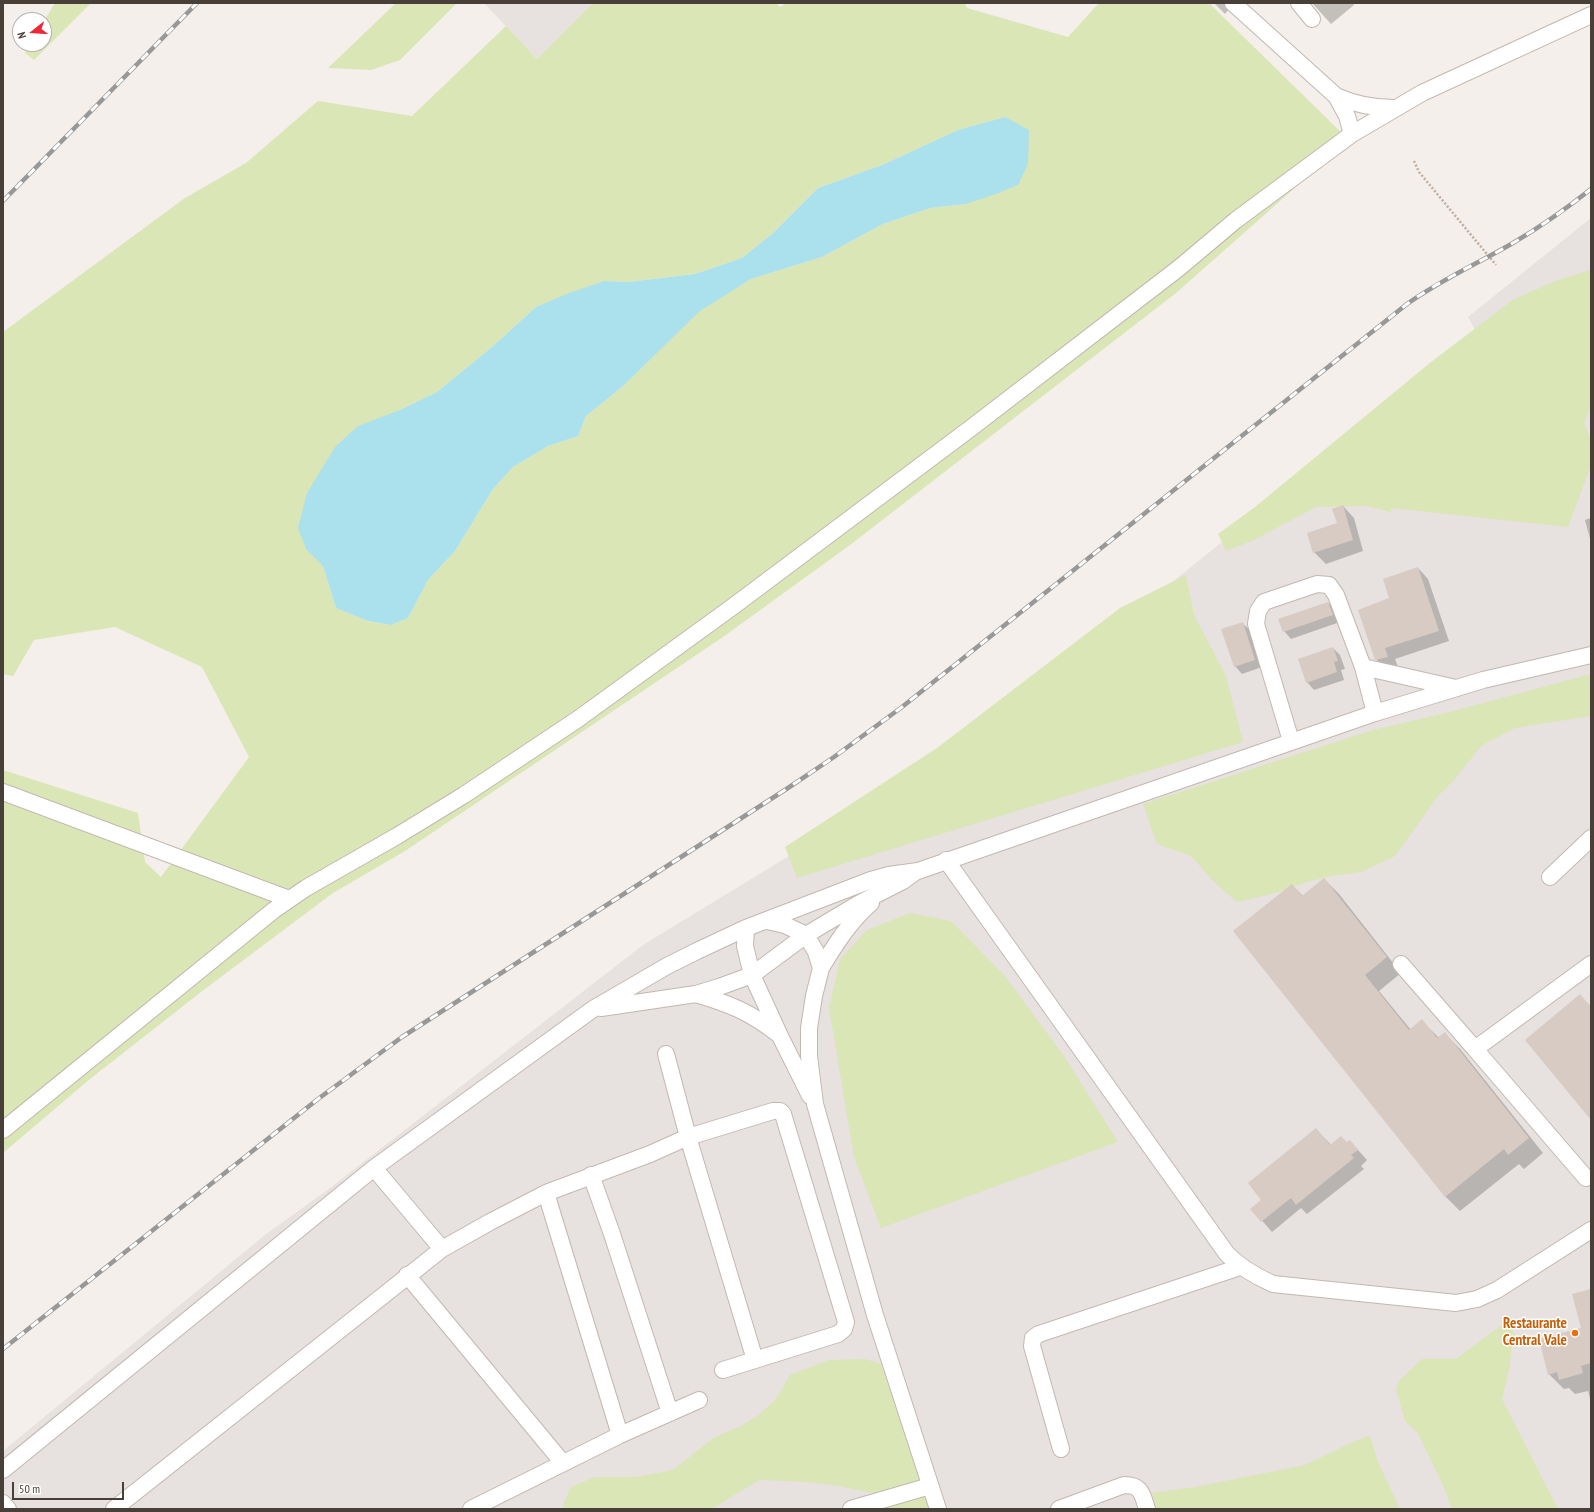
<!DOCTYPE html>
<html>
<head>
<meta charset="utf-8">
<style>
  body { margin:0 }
  #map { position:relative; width:1594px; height:1512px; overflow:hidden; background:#f4efea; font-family:"PT Sans Narrow",sans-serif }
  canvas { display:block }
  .frame { position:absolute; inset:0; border:4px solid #483f39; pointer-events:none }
  .north { position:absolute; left:12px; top:12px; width:40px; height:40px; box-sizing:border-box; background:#fff; border:1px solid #b6b2b0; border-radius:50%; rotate:253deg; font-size:11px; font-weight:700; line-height:16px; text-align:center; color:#483f39 }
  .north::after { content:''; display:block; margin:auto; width:14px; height:18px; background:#ed2937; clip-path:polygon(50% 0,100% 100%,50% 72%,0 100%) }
  .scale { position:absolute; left:12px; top:1482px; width:112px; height:18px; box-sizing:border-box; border:2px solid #483f39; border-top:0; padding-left:5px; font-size:12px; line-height:14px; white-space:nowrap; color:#483f39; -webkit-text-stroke:3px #fff; paint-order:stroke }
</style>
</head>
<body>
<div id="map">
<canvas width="1594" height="1512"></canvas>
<div class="frame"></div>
<div class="north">N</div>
<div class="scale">50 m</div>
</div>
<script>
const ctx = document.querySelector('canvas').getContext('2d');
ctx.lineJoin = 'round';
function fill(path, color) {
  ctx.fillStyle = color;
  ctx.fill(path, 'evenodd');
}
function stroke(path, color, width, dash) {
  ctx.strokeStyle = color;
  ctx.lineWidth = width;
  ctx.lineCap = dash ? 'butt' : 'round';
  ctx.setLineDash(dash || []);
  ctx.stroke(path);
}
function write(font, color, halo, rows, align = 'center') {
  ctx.font = font + ' "PT Sans Narrow",sans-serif';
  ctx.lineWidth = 3;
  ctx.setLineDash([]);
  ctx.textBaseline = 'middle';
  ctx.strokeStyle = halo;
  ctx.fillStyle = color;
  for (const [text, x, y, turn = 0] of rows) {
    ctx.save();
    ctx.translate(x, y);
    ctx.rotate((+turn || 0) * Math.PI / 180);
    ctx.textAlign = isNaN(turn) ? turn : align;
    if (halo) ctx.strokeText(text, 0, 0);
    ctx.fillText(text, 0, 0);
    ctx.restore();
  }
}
fill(new Path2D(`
  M484 3H593L537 59Z
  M1591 218V1509H3V1451L265 1235 330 1188 643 945 876 803 1170 584 1478 335 1468 317Z`), '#e7e1df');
fill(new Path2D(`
  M55 3H91L34 60 25 53 30 44H44V21Z
  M396 3H457L400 60 371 70 328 68Z
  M593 3H776L780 7 786 3H965L967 8 1068 37 1099 3H1209L1349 140 1176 293 850 545 723 637 405 851 333 893 201 992 90 1079 3 1153V770L138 813 145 862 161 877 249 757 202 667 115 627 34 640 13 676 3 674V332L185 198 246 163 318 101 412 116 506 26 537 59ZM1005 117 966 204 930 208 883 224 822 257 751 279 700 310 622 387 586 416 578 436 548 446 513 467 493 489 455 551 428 580 408 618 391 625 368 621 336 608 323 566 400 410 437 392 492 347 536 307 604 281 628 282 695 274 742 258 773 233 818 188 882 165 958 130Z
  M1591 270V405L1584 423 1591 440V465L1568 527 1391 508V512L1367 506 1316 507 1254 540 1226 551 1218 534 1255 507 1431 362 1514 299 1558 280Z
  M1186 575 1194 615 1226 676 1243 742 797 878 785 847 937 748 1120 608Z
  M1591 674V716L1515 728 1481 746 1455 779 1438 796 1395 856 1361 872 1331 876 1307 882 1272 894 1237 902 1214 882 1191 856 1157 844 1143 804 1373 730 1446 713Z
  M910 913 951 921 1004 975 1064 1056 1118 1142 881 1228 854 1157 829 1008 840 959 867 930Z
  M1502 1325 1514 1331 1509 1370 1502 1399 1558 1509H1452L1443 1485 1417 1432 1405 1421 1396 1389 1400 1380 1422 1359H1456Z
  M865 1359 881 1364 930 1509H887L877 1494 839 1486 807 1482 759 1480 715 1507 708 1509H564L563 1504 571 1487 595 1477H635L673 1470 715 1437 739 1427 759 1415 776 1399 790 1375 829 1360Z
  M1370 1436 1378 1462 1400 1509H1155L1152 1493 1195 1487 1305 1465 1357 1440Z`), '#dbe6b6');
fill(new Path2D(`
  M1005 117 1029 130 1028 164 1018 185 996 194 966 204 930 208 883 224 822 257 751 279 700 311 622 387 586 416 578 436 548 446 513 467 493 489 455 551 428 580 408 618 391 625 368 621 336 608 323 566 306 549 298 528 307 493 335 447 358 426 400 410 437 392 492 347 536 307 569 293 604 281 628 282 695 274 742 258 773 233 818 188 882 165 958 130Z`), '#abe0ed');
fill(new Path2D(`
  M1214 3H1234L1225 14Z
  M1312 3H1353L1354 5 1331 24Z
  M1343 506 1354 518 1363 551 1326 564 1314 552 1338 523Z
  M1591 518V542L1585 520Z
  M1418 568 1428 579 1449 641 1395 659 1398 667 1387 670 1376 659 1391 599Z
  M1328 603 1336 610 1340 622 1291 639 1284 631Z
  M1242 623 1250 630 1262 667 1242 674 1235 666Z
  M1333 648 1340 655 1345 669 1341 670 1344 680 1314 690 1307 682Z
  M1324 879 1339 894 1401 973 1379 991 1411 1030 1422 1021 1439 1038 1445 1034 1460 1049 1543 1153 1524 1169 1519 1164 1460 1211 1445 1196 1292 885 1303 896Z
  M1316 1129 1331 1145 1347 1143 1350 1141 1367 1160 1361 1166 1364 1169 1307 1214 1301 1208 1272 1232 1252 1209 1262 1200Z
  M1591 1290V1402L1588 1391 1575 1394 1569 1388 1564 1389 1549 1374 1582 1328Z`), '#0003');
fill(new Path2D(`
  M1343 505 1353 540 1313 553 1307 533 1337 523 1332 509Z
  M1418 567 1439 631 1385 648 1388 657 1375 660 1358 610 1389 598 1383 579Z
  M1328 602 1333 615 1283 632 1278 619Z
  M1243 622 1255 660 1234 667 1221 629Z
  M1333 647 1338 661 1334 662 1337 672 1306 683 1298 659Z
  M1324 878 1387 957 1365 975 1409 1030 1422 1019 1437 1038 1445 1032 1529 1138 1508 1155 1504 1149 1445 1197 1233 931 1292 884 1302 896Z
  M1580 994 1591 1007V1120L1525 1040Z
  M1316 1128 1330 1145 1341 1136 1347 1142 1350 1140 1358 1150 1351 1155 1354 1158 1296 1205 1291 1198 1261 1222 1250 1209 1261 1200 1248 1183Z
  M1591 1289V1363L1581 1366 1583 1373 1559 1380 1557 1372 1548 1375 1539 1339 1581 1328 1572 1294Z`), '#d8cbc3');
const minor = new Path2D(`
  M1233 3 1336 96 1347 116 1352 134
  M1299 3 1312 19
  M1336 96C1356 105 1373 108 1394 108
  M1363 667 1456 688
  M1291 741 1256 624 1258 611 1264 602 1317 584 1329 585 1336 595 1363 667 1375 713
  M3 792 289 899
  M946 860 1227 1254C1241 1268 1255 1276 1273 1284L1456 1303 1477 1299 1497 1290 1591 1230
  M1550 877 1591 838
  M767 921 785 925 806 935 816 952 821 968 814 996 809 1028V1056L815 1104 875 1315 938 1509
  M746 928 745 946 752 975 780 1036 810 1096
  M1401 964 1475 1049 1591 964
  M821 968C835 945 850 921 871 903
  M696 994C730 1004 750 1012 778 1034
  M601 1008 696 994 719 987 752 975 806 935 858 904 903 881 914 873
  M1475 1049 1586 1178
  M666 1054 688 1137 755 1360
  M3 1130 274 910 306 888 397 836 464 795 578 719 735 605 971 428 1179 268 1236 220 1352 134 1422 93 1591 15
  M591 1175 612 1234 670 1413
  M546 1193 620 1435
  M442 1249 490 1222 546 1193 650 1154 688 1137 773 1111H780L783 1114 846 1322 844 1329 838 1334 723 1370
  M407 1275 563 1463
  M1061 1449 1032 1346 1033 1338 1039 1334 1240 1267
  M3 1470 374 1168 593 1009 667 966 697 951 746 928 871 880 889 875 918 871 1375 713 1483 680 1591 655
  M3 1503 8 1509
  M114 1509 442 1249 374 1168
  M471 1509 620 1435 699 1400
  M851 1509 930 1486
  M1059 1509 1124 1485C1142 1485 1142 1494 1147 1509`);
stroke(minor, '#c2b8b0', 18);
stroke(new Path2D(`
  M1414 161 1419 172 1496 265`), '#c0ad9f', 2.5, [2, 2]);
stroke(minor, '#fff', 16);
const rail = new Path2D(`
  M3 201 197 3
  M3 1349 318 1099 402 1037 788 788 834 757 902 707 1407 304C1442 279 1477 264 1513 243 1540 227 1566 209 1591 189`);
stroke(rail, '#989898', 4.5);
stroke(rail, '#fff', 3, [9]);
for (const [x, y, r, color] of [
  [1575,1333,4,"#e8710a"]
]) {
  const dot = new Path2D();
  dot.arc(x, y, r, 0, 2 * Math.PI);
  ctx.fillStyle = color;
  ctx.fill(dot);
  stroke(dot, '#fff', 1.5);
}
write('bold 15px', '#c56008', '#fff', [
  ["Restaurante",1567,1324],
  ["Central Vale",1567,1341]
], 'right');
</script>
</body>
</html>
